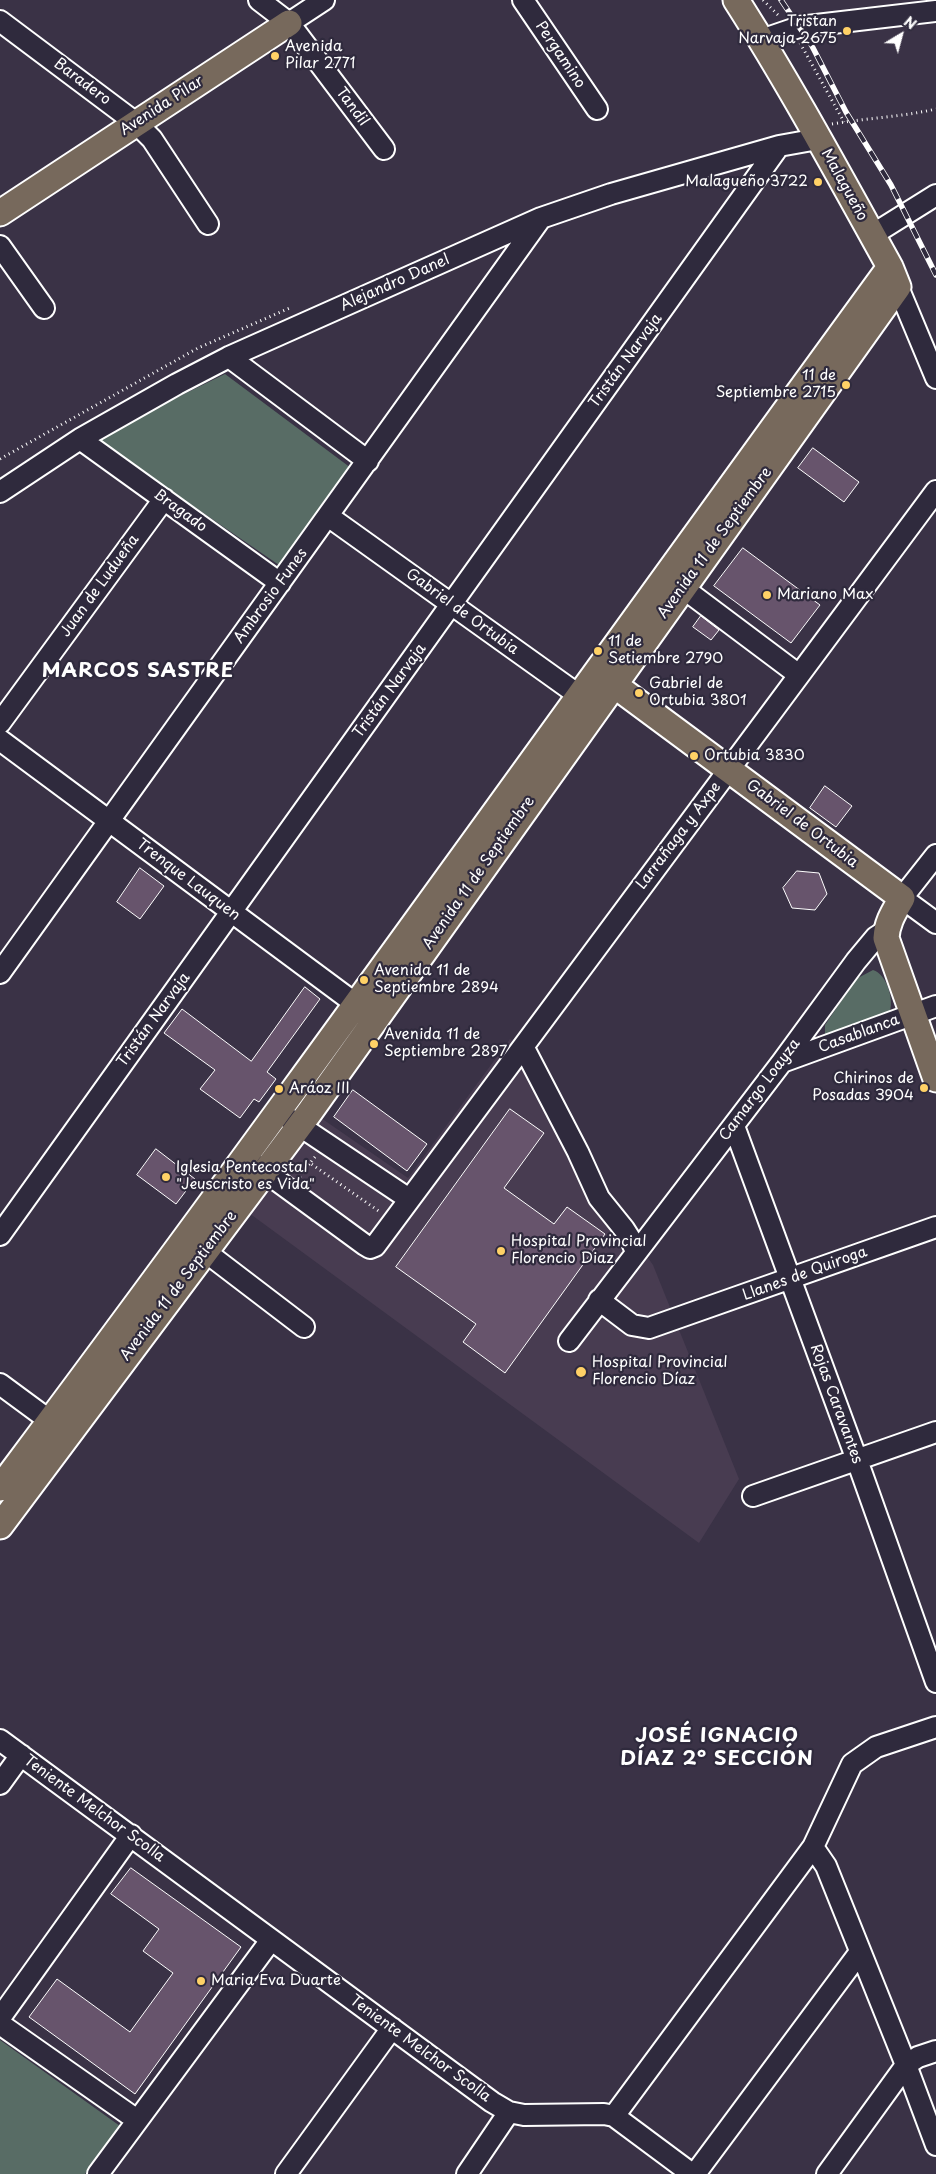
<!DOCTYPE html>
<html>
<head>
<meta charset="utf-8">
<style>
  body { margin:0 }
  #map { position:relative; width:936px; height:2174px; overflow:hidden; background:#3a3246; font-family:"Playpen Sans",sans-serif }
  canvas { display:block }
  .north { position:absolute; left:876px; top:10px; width:50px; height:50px; -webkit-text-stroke:4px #2f2a3d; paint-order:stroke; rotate:37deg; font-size:14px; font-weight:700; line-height:20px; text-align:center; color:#fff }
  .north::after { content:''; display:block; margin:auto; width:18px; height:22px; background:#fff; clip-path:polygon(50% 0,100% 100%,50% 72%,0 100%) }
</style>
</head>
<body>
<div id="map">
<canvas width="936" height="2174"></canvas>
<div class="north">N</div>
</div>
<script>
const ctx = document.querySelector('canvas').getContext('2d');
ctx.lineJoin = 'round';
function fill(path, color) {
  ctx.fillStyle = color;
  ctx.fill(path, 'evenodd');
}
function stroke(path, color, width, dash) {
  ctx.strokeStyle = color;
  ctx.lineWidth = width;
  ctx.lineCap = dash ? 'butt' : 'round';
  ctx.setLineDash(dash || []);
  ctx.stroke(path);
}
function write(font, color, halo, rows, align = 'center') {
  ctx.font = font + ' "Playpen Sans",sans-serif';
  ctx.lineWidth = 4.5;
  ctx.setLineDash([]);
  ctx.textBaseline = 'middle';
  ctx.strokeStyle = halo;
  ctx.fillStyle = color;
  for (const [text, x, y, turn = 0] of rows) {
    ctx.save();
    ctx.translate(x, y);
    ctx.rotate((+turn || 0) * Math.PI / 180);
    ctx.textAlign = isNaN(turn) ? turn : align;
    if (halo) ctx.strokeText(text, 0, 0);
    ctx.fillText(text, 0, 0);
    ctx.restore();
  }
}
fill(new Path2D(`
  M510 1039 547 1069 625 1225 653 1265 739 1479 699 1543 249 1213 321 1118 408 1178Z`), '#483c51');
fill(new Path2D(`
  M225 374 351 468 279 565 94 438Z
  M873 970C887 974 895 1001 889 1014L825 1036V1025L856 979Z
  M0 2040 120 2126 85 2174H0Z`), '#586c65');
const building = new Path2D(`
  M813 448 859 482 844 502 798 468Z
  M743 548 820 605 791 643 714 586Z
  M701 616 719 630 711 640 693 627Z
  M825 786 852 806 836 827 810 808Z
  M140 868 164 886 140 919 117 902Z
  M797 871 819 873 827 894 815 910 792 908 783 888Z
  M305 987 320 999 267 1072 276 1079 259 1102 254 1099 240 1118 200 1089 215 1070 164 1033 182 1009 251 1061Z
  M353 1090 427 1144 407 1171 334 1117Z
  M510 1109 544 1133 504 1188 554 1224 567 1207 605 1234 505 1373 463 1342 476 1324 396 1267Z
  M156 1149 195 1179 176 1204 137 1175Z
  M131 1868 241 1947 135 2094 29 2017 57 1979 130 2032 173 1973 143 1951 159 1929 111 1894Z`);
fill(building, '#67546c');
stroke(building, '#fff', 1);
const minor = new Path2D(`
  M259 0 289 23 384 149
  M523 0 597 109
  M0 21 136 123 152 139 208 224
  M289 23 324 0
  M761 40 799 27 936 11
  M872 235 936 195
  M0 246 44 308
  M898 287 936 378
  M229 357 368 461
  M80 439 280 583
  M0 492 80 439 177 384 229 357 541 218 611 194 779 146 818 139
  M328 516 591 704
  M683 588 799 675
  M0 723 164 499
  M0 740 368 1013
  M936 855 902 898 936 923
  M0 973 541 218
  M524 1048 578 1152 599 1198 624 1229 631 1240 636 1252
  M782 1062 936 1006
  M288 1118 409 1199
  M734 1126 857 1460 936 1682
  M253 1163 365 1245 370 1248 375 1246 936 491
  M0 1235 779 146
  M194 1243 304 1327
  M599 1300 632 1325 649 1328 936 1227
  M569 1341 782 1062 856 961 876 937 887 930
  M0 1384 61 1429
  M753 1496 936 1432
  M0 1740 492 2102 509 2112 524 2115 604 2114 614 2116 692 2174
  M0 1784 21 1755
  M813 1847 826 1866 906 2065 936 2145
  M0 2018 131 1835
  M0 2024 137 2120
  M614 2116 813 1847 852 1764 876 1747 936 1727
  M98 2174 271 1940
  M286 2174 392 2028
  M467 2174 509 2112
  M695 2174 860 1952
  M827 2174 906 2065 918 2057 936 2051`);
const major = new Path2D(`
  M0 213 289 23
  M601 675 902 898C894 912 887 922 886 938L936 1079
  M0 1488C302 1085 593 674 890 267
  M0 1526 309 1113 898 287 890 267C840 177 791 86 736 0`);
stroke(minor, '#fff', 24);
stroke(major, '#fff', 29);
stroke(new Path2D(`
  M763 0 778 15
  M800 43 844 122
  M832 124C867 118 901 117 936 109
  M0 459 198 348 292 307
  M315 1157 310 1163 380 1212
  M300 1177 310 1163`), '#fff', 3, [1, 4]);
stroke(minor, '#2f2a3d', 20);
stroke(major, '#77695c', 25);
const rail = new Path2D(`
  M781 0 812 46 846 112 891 185 936 275`);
stroke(rail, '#fff', 5.5);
stroke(rail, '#2f2a3d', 4, [11]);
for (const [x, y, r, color] of [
  [847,31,5,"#ffd166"],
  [275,56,5,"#ffd166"],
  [818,182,5,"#ffd166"],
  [846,385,5,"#ffd166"],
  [767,595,5,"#ffd166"],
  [598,651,5,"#ffd166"],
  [639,693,5,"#ffd166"],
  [694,756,5,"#ffd166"],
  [364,980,5,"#ffd166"],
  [374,1044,5,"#ffd166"],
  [924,1088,5,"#ffd166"],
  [279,1089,5,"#ffd166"],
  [166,1177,5,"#ffd166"],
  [501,1251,5,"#ffd166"],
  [581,1372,6,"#ffd166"],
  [201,1981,5,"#ffd166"]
]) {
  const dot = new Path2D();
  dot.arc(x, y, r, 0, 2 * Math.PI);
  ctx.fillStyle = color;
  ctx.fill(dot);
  stroke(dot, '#2f2a3d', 2);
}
write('15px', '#fff', '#2f2a3d', [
  ["Tristan",837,22,"right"],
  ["Narvaja 2675",837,39,"right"],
  ["Avenida",285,47],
  ["Pilar 2771",285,64],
  ["Malagueño 3722",808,182,"right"],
  ["11 de",836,376,"right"],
  ["Septiembre 2715",836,393,"right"],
  ["Mariano Max",777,595],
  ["11 de",608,642],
  ["Setiembre 2790",608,659],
  ["Gabriel de",649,684],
  ["Ortubia 3801",649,701],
  ["Ortubia 3830",704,756],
  ["Avenida 11 de",374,971],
  ["Septiembre 2894",374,988],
  ["Avenida 11 de",384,1035],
  ["Septiembre 2897",384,1052],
  ["Chirinos de",914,1079,"right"],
  ["Posadas 3904",914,1096,"right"],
  ["Aráoz III",289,1089],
  ["Iglesia Pentecostal",176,1168],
  ["\"Jeuscristo es Vida\"",176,1185],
  ["Hospital Provincial",511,1242],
  ["Florencio Diaz",511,1259],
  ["Hospital Provincial",592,1363],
  ["Florencio Díaz",592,1380],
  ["Maria Eva Duarte",211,1981]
], 'left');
write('15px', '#fff', '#2f2a3d', [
  ["Pergamino",560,55,56],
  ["Baradero",82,82,37],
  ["Avenida Pilar",162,106,-33],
  ["Tandil",352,107,53],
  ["Malagueño",844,185,61],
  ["Alejandro Danel",395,283,-24],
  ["Tristán Narvaja",626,361,-54],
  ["Bragado",180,511,36],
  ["Avenida 11 de Septiembre",715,543,-54],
  ["Juan de Ludueña",100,586,-54],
  ["Ambrosio Funes",271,596,-54],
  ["Gabriel de Ortubia",462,612,36],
  ["Tristán Narvaja",390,691,-54],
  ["Gabriel de Ortubia",802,824,37],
  ["Larrañaga y Axpe",679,836,-53],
  ["Avenida 11 de Septiembre",479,873,-55],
  ["Trenque Lauquen",188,880,37],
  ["Tristán Narvaja",154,1020,-54],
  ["Casablanca",859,1034,-20],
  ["Camargo Loayza",760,1090,-53],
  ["Llanes de Quiroga",805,1274,-20],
  ["Avenida 11 de Septiembre",179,1286,-53],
  ["Rojas Caravantes",836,1404,70],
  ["Teniente Melchor Scolla",94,1809,36],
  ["Teniente Melchor Scolla",420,2049,36]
]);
ctx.letterSpacing = '1px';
write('bold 20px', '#fff', '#2f2a3d', [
  ["MARCOS SASTRE",138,671],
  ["JOSÉ IGNACIO",717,1736],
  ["DÍAZ 2° SECCIÓN",717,1759]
]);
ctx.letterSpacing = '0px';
</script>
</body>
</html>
